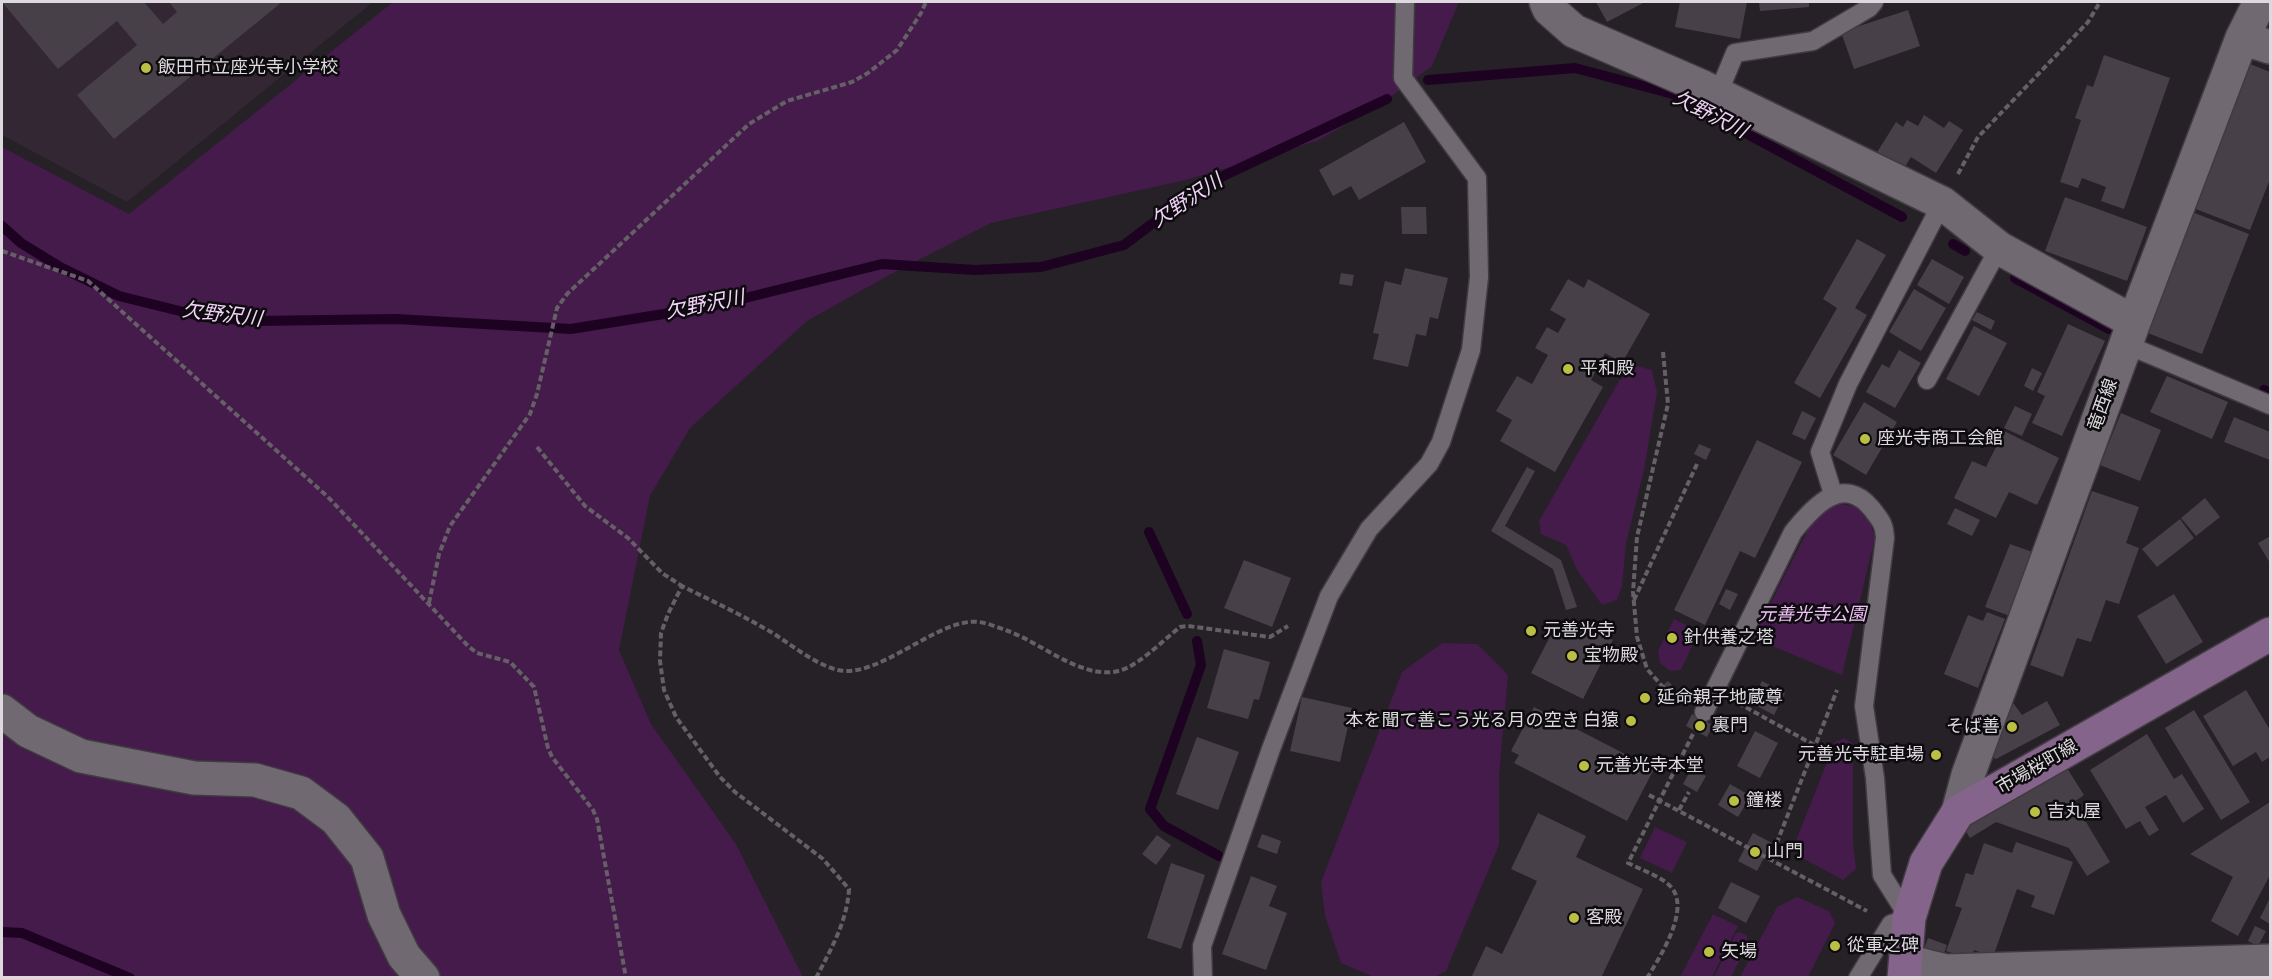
<!DOCTYPE html>
<html>
<head>
<meta charset="utf-8">
<style>
  body { margin:0 }
  #map { position:relative; width:2272px; height:979px; overflow:hidden; background:#262027; font-family:Literata,serif }
  canvas { display:block }
  .frame { position:absolute; inset:0; border:3px solid #ddd9de; pointer-events:none }
</style>
</head>
<body>
<div id="map">
<canvas width="2272" height="979"></canvas>
<div class="frame"></div>
</div>
<script>
const ctx = document.querySelector('canvas').getContext('2d');
ctx.lineJoin = 'round';
function fill(path, color) {
  ctx.fillStyle = color;
  ctx.fill(path, 'evenodd');
}
function stroke(path, color, width, dash) {
  ctx.strokeStyle = color;
  ctx.lineWidth = width;
  ctx.lineCap = dash ? 'butt' : 'round';
  ctx.setLineDash(dash || []);
  ctx.stroke(path);
}
function write(font, color, halo, rows, align = 'center') {
  ctx.font = font + ' Literata,"Noto Sans JP",serif';
  ctx.lineWidth = 5;
  ctx.setLineDash([]);
  ctx.textBaseline = 'middle';
  ctx.strokeStyle = halo;
  ctx.fillStyle = color;
  for (const [text, x, y, turn = 0] of rows) {
    ctx.save();
    ctx.translate(x, y);
    ctx.rotate((+turn || 0) * Math.PI / 180);
    ctx.textAlign = isNaN(turn) ? turn : align;
    if (halo) ctx.strokeText(text, 0, 0);
    ctx.fillText(text, 0, 0);
    ctx.restore();
  }
}
fill(new Path2D(`
  M2 2H373L127 202 2 135Z`), '#322733');
fill(new Path2D(`
  M393 2H1459L1432 66 1381 104 1317 141 1186 180 991 223 893 273 807 321 690 428 650 496 619 650 651 724 736 844 803 977H2V147L129 214Z
  M1637 366 1652 370 1657 392 1644 470 1626 544 1622 586 1617 600 1602 605 1577 570 1566 545 1541 534 1539 521 1619 381Z
  M1833 503C1865 507 1866 507 1875 538L1842 675 1753 638 1814 518Z
  M1674 619 1699 631 1681 670 1670 671 1660 663 1658 651Z
  M1442 643 1477 644 1508 675 1499 776V845L1446 971 1434 977H1374L1341 963 1325 916 1321 882 1402 672Z
  M1844 738 1852 743 1853 756V842L1856 869 1843 880 1800 857 1795 843 1835 742Z
  M1655 827 1687 842 1672 873 1640 858Z
  M1797 897 1829 911 1835 923 1808 977H1740L1777 907Z
  M1713 914 1738 926 1712 977H1680Z
  M1740 932 1747 936 1748 944 1731 977H1714L1736 933Z`), '#441b4b');
stroke(new Path2D(`
  M1428 80 1575 68 1673 94 1902 217
  M2 226 21 243 60 267 119 296 204 317 256 321 396 319 571 329 713 306 882 264 975 270 1041 267 1124 245 1202 186 1387 99
  M1953 244 1965 251
  M2015 278 2109 329
  M2264 390 2270 393
  M1149 532 1187 614
  M1197 641 1201 665 1150 809 1164 826 1219 856
  M2 932 22 933 130 978`), '#1d0222', 10);
fill(new Path2D(`
  M2 2H144L163 24 177 12 169 2H282L114 139 77 95 137 45 117 21 58 69Z
  M1596 2H1645L1607 22Z
  M1680 2H1747L1740 39 1675 27Z
  M1759 2H1809V7L1760 11Z
  M1908 10 1920 46 1854 69 1841 32Z
  M2104 55 2170 78 2124 209 2101 201 2106 187 2082 178 2078 188 2060 182 2081 120 2075 118 2087 85 2093 87Z
  M2250 64 2270 72V179L2250 230 2193 208Z
  M1924 115 1944 128 1949 121 1963 130 1936 173 1911 157 1903 170 1876 154 1896 122 1903 127 1907 120 1918 126Z
  M1404 122 1426 162 1359 200 1351 186 1333 196 1319 170Z
  M2065 197 2147 227 2127 281 2045 251Z
  M1401 207H1426L1427 234H1402Z
  M2192 212 2249 234 2202 354 2145 332Z
  M1857 239 1886 255 1855 308 1867 315 1820 398 1794 383 1837 308 1823 299Z
  M1932 259 1964 277 1949 304 1917 285Z
  M1405 268 1448 278 1438 319 1430 317 1426 336 1416 334 1408 367 1373 359 1379 334 1373 333 1385 281 1401 285Z
  M1341 273 1354 275 1352 286 1339 284Z
  M1568 279 1584 288 1588 279 1650 314 1622 363 1605 353 1591 380 1603 387 1555 472 1500 441 1512 420 1496 411 1517 376 1532 384 1548 355 1535 348 1547 327 1558 333 1566 319 1550 310Z
  M1914 289 1946 308 1921 351 1889 332Z
  M1977 312 1995 321 1991 330 1972 320Z
  M2068 324 2105 341 2062 436 2032 423 2045 396 2037 392Z
  M1974 326 2007 343 1979 396 1946 379Z
  M1899 350 1921 363 1895 408 1866 392 1882 364 1889 368Z
  M2032 368 2042 373 2033 391 2024 386Z
  M2167 376 2228 402 2212 439 2150 412Z
  M1864 402 1897 422 1866 475 1833 455Z
  M2015 406 2032 414 2022 436 2004 428Z
  M1802 411 1816 418 1805 440 1792 434Z
  M2121 413 2161 430 2140 481 2100 465Z
  M2234 417 2270 432V460L2224 442Z
  M2004 431 2059 458 2037 505 2009 492 1996 518 1954 498 1972 461 1986 467Z
  M1757 440 1802 462 1755 558 1740 551 1705 625 1674 610Z
  M1699 444 1711 449 1706 460 1694 454Z
  M1527 467 1535 471 1505 526 1561 560 1577 607 1566 610 1553 569 1491 531Z
  M2092 491 2139 507 2126 543 2139 548 2119 604 2106 600 2091 642 2077 638 2063 677 2030 665Z
  M2205 498 2220 517 2196 536 2181 518Z
  M1955 508 1980 520 1972 536 1947 524Z
  M2180 519 2194 538 2157 567 2142 549Z
  M2269 537 2270 539V563L2258 543Z
  M2010 544 2035 553 2010 616 1985 607Z
  M1244 560 1291 578 1272 627 1224 608Z
  M1726 589 1738 594 1730 610 1719 604Z
  M2174 594 2203 642 2166 664 2137 616Z
  M1987 612 2005 619 1978 688 1944 674 1968 615 1983 621Z
  M1572 619 1613 640 1583 699 1531 673 1554 629 1564 634Z
  M1224 649 1270 662 1259 700 1254 699 1248 719 1207 708Z
  M1668 681 1672 685 1659 697 1655 692Z
  M1762 681 1785 693 1774 715 1751 703Z
  M2246 690 2270 730V757L2262 762 2256 752 2233 766 2203 716Z
  M1302 697 1352 708 1340 762 1290 751Z
  M2006 701 2014 704 2022 715 2047 701 2060 725 1996 759 1986 754Z
  M1534 707 1654 769 1627 821 1514 763 1519 755 1511 751Z
  M2194 710 2250 802 2221 820 2165 728Z
  M1692 714 1713 725 1707 737 1686 726Z
  M1755 731 1778 743 1760 778 1737 766Z
  M2147 734 2174 779 2182 774 2204 809 2183 823 2166 795 2145 807 2159 830 2149 836 2140 821 2126 829 2090 770Z
  M1197 737 1239 752 1218 810 1176 794Z
  M2065 765 2084 795 2074 802 2110 862 2087 876 2069 848 1996 822 1970 838 1964 828Z
  M1692 768 1706 776 1697 792 1683 784Z
  M1730 784 1751 796 1738 817 1718 805Z
  M2270 802V875L2238 936 2211 921 2233 877 2190 854Z
  M1538 813 1586 836 1576 857 1643 889 1601 978H1471L1486 946 1502 954 1537 881 1511 869Z
  M1753 833 1772 843 1757 871 1738 861Z
  M1262 834 1281 841 1277 854 1257 847Z
  M1157 835 1171 845 1156 865 1142 854Z
  M2016 842 2073 862 2054 915 2031 907 2035 896 2017 889 1993 957 1974 950 1971 959 1946 951 1962 908 1955 906 1966 873 1973 875 1984 843 2012 853Z
  M1171 863 1205 875 1181 949 1147 938Z
  M1251 876 1277 886 1269 906 1287 913 1266 970 1222 954Z
  M1731 882 1760 896 1746 923 1718 908Z
  M2270 898V924L2260 918Z
  M2255 926 2266 931 2258 946 2248 941Z
  M1928 938 1947 945 1942 959 1923 952Z`), '#474048');
const service = new Path2D(`
  M1718 94 1735 53 1813 41 1869 8 1874 2
  M2125 344 2270 405
  M1927 380 1999 248
  M1833 494 1820 452 1848 384 1942 203
  M1704 712 1793 532C1813 507 1843 473 1872 509 1881 521 1884 523 1885 538L1864 706 1875 778 1882 875 1909 918 1891 924 1858 978
  M1203 978 1202 946 1271 749 1329 596 1369 529 1429 464 1441 442 1471 350 1479 277 1477 178 1403 78 1405 2`);
const minor = new Path2D(`
  M1546 2 1549 9 1574 31 1703 87 1942 203 1999 248 2134 322
  M2242 38 2270 47
  M2 711 28 731 81 756 194 778 255 780 301 793 336 819 367 858 384 915 404 956 423 978
  M1958 812 1968 775 2134 322 2242 38 2260 2
  M1906 961 1946 971 2270 961`);
const secondary = new Path2D(`
  M1904 978 1909 918 1926 863 1958 812 2270 634`);
stroke(service, '#403b41', 21);
stroke(minor, '#403b41', 36);
stroke(secondary, '#403b41', 36);
stroke(new Path2D(`
  M1958 174 1978 137 2088 22 2100 2
  M2 251 88 281 328 497 468 646 477 653 510 662 534 687 548 748 552 757 593 810 597 819 626 978
  M1663 352 1668 404 1637 537 1633 592 1637 637 1647 669 1671 696 1682 702
  M537 447 585 506 628 538 662 573 682 586
  M1634 600 1697 464
  M429 603 439 554 450 526 530 414 537 394 557 308 567 294 749 124 787 101 852 82 868 73 897 50 921 13 926 2
  M1738 703 1816 746
  M1649 795 1867 911
  M1679 810 1689 792
  M1770 860 1837 690
  M816 978C831 949 847 922 849 889L823 859 735 792 720 777 676 717 664 690 660 661 661 633 668 614 682 586C712 601 742 615 771 632 792 645 814 664 838 670 875 679 930 626 969 622 982 620 996 627 1008 631 1047 645 1093 691 1134 664 1150 654 1165 639 1180 627L1188 626 1270 637 1288 626
  M1647 978C1660 957 1693 906 1669 885 1660 876 1639 869 1628 863L1693 734`), '#656066', 4, [6, 3]);
stroke(service, '#706971', 18);
stroke(minor, '#706971', 33);
stroke(secondary, '#84648a', 33);
for (const [x, y, r, color] of [
  [146,68,6,"#bbc045"],
  [1568,369,6,"#bbc045"],
  [1865,439,6,"#bbc045"],
  [1531,631,6,"#bbc045"],
  [1672,638,6,"#bbc045"],
  [1572,656,6,"#bbc045"],
  [1645,698,6,"#bbc045"],
  [1631,721,6,"#bbc045"],
  [1700,726,6,"#bbc045"],
  [2012,727,6,"#bbc045"],
  [1936,755,6,"#bbc045"],
  [1584,766,6,"#bbc045"],
  [1734,801,6,"#bbc045"],
  [2035,812,6,"#bbc045"],
  [1755,852,6,"#bbc045"],
  [1574,918,6,"#bbc045"],
  [1835,946,6,"#bbc045"],
  [1709,952,6,"#bbc045"]
]) {
  const dot = new Path2D();
  dot.arc(x, y, r, 0, 2 * Math.PI);
  ctx.fillStyle = color;
  ctx.fill(dot);
  stroke(dot, '#0d0b0e', 2);
}
write('18px', '#ddd9de', '#0d0b0e', [
  ["飯田市立座光寺小学校",158,68],
  ["平和殿",1580,369],
  ["座光寺商工会館",1877,439],
  ["元善光寺",1543,631],
  ["針供養之塔",1684,638],
  ["宝物殿",1584,656],
  ["延命親子地蔵尊",1657,698],
  ["本を聞て善こう光る月の空き 白猿",1619,721,"right"],
  ["裏門",1712,726],
  ["そば善",2000,727,"right"],
  ["元善光寺駐車場",1924,755,"right"],
  ["元善光寺本堂",1596,766],
  ["鐘楼",1746,801],
  ["吉丸屋",2047,812],
  ["山門",1767,852],
  ["客殿",1586,918],
  ["從軍之碑",1847,946],
  ["矢場",1721,952]
], 'left');
write('18px', '#ddd9de', '#0d0b0e', [
  ["竜西線",2103,405,-70],
  ["市場桜町線",2037,767,-30]
]);
write('italic 18px', '#f1c1f9', '#0d0b0e', [
  ["元善光寺公園",1812,615]
]);
write('italic 20px', '#f3d3f9', '#0d0b0e', [
  ["欠野沢川",1710,115,27],
  ["欠野沢川",1187,201,-33],
  ["欠野沢川",705,305,-11],
  ["欠野沢川",222,315,7]
]);
</script>
</body>
</html>
